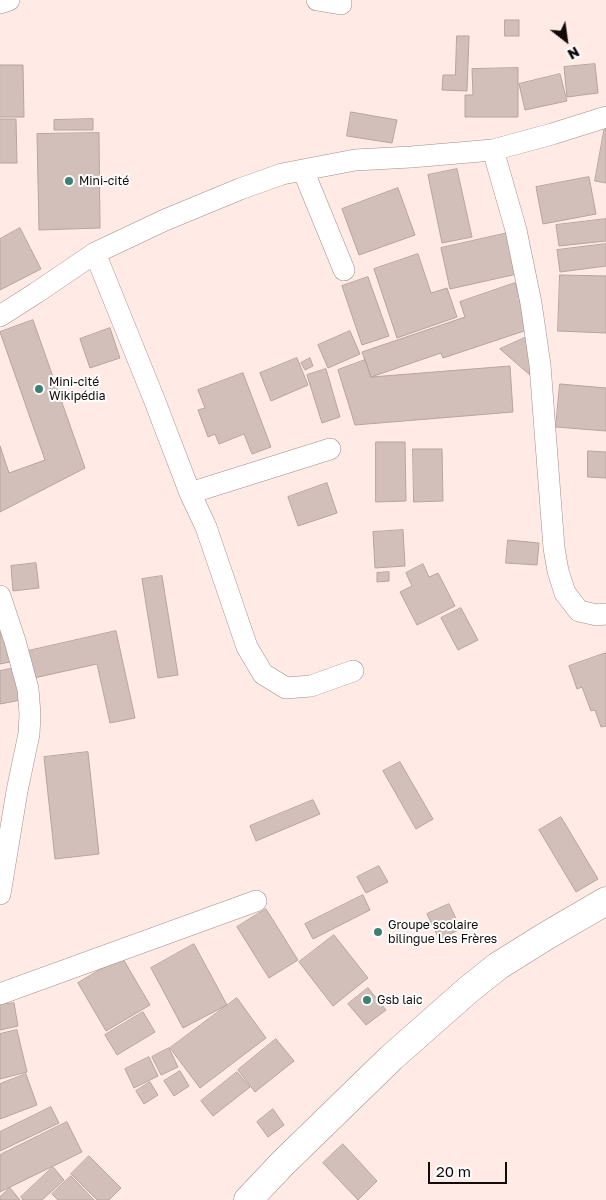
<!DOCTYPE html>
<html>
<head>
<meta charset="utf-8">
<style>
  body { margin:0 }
  #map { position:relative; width:606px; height:1200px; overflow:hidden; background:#ffeae5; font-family:"Golos Text",sans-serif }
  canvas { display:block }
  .north { position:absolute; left:541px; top:15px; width:50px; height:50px; -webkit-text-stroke:4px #fdfdfd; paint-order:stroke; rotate:150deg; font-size:14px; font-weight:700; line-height:20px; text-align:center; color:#110a09 }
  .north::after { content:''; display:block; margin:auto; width:18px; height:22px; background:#110a09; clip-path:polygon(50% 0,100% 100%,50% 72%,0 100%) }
  .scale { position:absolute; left:428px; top:1162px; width:79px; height:22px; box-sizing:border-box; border:2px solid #110a09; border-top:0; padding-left:6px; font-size:15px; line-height:18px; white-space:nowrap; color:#110a09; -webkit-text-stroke:4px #fdfdfd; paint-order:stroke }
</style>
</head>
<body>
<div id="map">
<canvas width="606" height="1200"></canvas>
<div class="north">N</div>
<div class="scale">20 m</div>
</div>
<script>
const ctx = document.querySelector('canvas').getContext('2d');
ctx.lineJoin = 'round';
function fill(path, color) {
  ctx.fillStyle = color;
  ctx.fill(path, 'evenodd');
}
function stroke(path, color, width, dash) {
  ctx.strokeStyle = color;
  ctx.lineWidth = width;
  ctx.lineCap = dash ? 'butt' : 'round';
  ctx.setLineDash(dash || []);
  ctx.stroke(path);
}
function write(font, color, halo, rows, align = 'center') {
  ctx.font = font + ' "Golos Text",sans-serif';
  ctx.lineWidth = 4;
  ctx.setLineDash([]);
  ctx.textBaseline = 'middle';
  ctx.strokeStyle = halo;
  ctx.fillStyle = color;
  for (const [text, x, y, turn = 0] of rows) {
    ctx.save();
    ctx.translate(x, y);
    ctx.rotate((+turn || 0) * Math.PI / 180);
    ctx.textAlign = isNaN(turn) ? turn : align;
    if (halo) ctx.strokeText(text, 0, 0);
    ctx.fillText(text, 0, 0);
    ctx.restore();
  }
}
const building = new Path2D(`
  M505 20H519V36H505Z
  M457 36H469L467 91 442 90 443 75H455Z
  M595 64 598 93 567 97 564 67Z
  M0 65H23L24 117H0Z
  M518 68V117H465V95H473L472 69Z
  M560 74 567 101 525 110 519 84Z
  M351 112 397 120 392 143 347 136Z
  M0 119H16L17 163H0Z
  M93 119V130H54V120Z
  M605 126H606V183L595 181Z
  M99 133 100 228 39 230 37 134Z
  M457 169 472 237 442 243 428 175Z
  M589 177 596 214 543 224 536 187Z
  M398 188 415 235 359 255 342 209Z
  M606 219V241L559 246 556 225Z
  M20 228 41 269 0 290V239Z
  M508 233 517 274 450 289 441 248Z
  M606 244V266L560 272 557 250Z
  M418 254 431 293 447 288 457 317 397 338 374 269Z
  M560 275 606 276V333L558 331Z
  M368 277 389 336 362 345 342 286Z
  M515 283 530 329 443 358 441 353 371 377 362 352 465 317 460 302Z
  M33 320 85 468 0 512V446L9 473 45 460 0 332Z
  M110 328 120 358 90 368 80 339Z
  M350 331 360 354 328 368 318 345Z
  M529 336 530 375 500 349Z
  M297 358 308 385 271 401 260 373Z
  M310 358 313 366 305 370 301 363Z
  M365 360 371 377 510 366 513 412 355 425 338 370Z
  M326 369 340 417 322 423 307 375Z
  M243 373 271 447 252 454 244 434 219 444 215 434 208 437 198 410 205 408 198 390Z
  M560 384 606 388V431L556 427Z
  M376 442H405L406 501 376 502Z
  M413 449H442L443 501 414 502Z
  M588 451 606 452V478L588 477Z
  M327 483 337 513 298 526 288 497Z
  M403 530 405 566 375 568 373 532Z
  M508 540 539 543 537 565 506 563Z
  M36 563 39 588 13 591 11 566Z
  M423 564 429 577 438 573 455 606 417 625 400 592 412 586 406 573Z
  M389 572V581L377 582V573Z
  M162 576 178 675 158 678 142 579Z
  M461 608 478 640 458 650 441 618Z
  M1 626 10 662 0 664V627Z
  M116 631 135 718 110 723 97 664 34 678 28 651Z
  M606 653V726L601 727 595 710 591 711 582 687 577 689 569 666Z
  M15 668 21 700 0 704V671Z
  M88 752 99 854 55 859 44 757Z
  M400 762 433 819 416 829 383 771Z
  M313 800 320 814 256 841 250 826Z
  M561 817 598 879 576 892 539 830Z
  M379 866 388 882 366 893 357 877Z
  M363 895 370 910 313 939 305 924Z
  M449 904 461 929 439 939 427 914Z
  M266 909 298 960 269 978 237 927Z
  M334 935 368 978 333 1006 299 962Z
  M194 944 227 1005 183 1028 151 968Z
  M122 957 150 1005 106 1031 78 983Z
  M368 988 386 1010 366 1025 348 1004Z
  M237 998 266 1038 200 1088 170 1048Z
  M14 1003 18 1026 0 1030V1005Z
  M143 1012 155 1032 117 1055 105 1035Z
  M17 1030 27 1072 0 1079V1034Z
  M276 1039 294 1061 255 1092 238 1070Z
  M169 1048 178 1067 161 1075 152 1057Z
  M149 1057 158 1076 134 1088 125 1069Z
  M180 1071 189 1086 174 1096 164 1081Z
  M237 1072 250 1087 213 1116 201 1101Z
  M26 1074 37 1105 0 1119V1084Z
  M150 1082 158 1095 144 1104 136 1091Z
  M51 1107 59 1123 0 1151V1132Z
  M273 1109 284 1125 268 1137 257 1122Z
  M67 1122 82 1152 0 1192V1155Z
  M343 1144 377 1181 358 1200 323 1163Z
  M89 1156 121 1188 109 1200H97L71 1174Z
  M53 1167 64 1180 42 1200H23L21 1197Z
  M71 1176 94 1200H58L52 1194Z
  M10 1188 20 1200H0V1197Z`);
fill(building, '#d3bfba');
stroke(building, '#b7a49f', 1);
const street = new Path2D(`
  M317 0 341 4
  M0 3 9 0
  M493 150 516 230 531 303 540 365 554 548 558 571 565 593 579 611 597 615 606 614
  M303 170 344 270
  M95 253 154 399 190 493 206 527 247 647 263 674 286 688 311 686 353 671
  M0 316 36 293 95 253 165 220 240 189 282 174 355 160 411 157 493 150 552 134 606 117
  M190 493 330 449
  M0 596 15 641 28 689 30 714 29 734 17 791 0 894
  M0 994 256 901`);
const secondary = new Path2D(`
  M248 1200 283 1163 391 1058 468 990 498 966 546 936 606 901`);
stroke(street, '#a08d89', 22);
stroke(secondary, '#a08d89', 29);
stroke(street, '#fff', 21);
stroke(secondary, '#fff', 28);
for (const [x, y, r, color] of [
  [69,181,5,"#3e8071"],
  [39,389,5,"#3e8071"],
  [378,932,5,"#3e8071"],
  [367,1000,5,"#3e8071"]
]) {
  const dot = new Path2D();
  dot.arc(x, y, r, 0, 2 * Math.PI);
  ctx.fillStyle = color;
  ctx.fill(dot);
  stroke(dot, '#fdfdfd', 2);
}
write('12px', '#110a09', '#fdfdfd', [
  ["Mini-cité",79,181],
  ["Mini-cité",49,382],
  ["Wikipédia",49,396],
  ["Groupe scolaire",388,925],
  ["bilingue Les Frères",388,939],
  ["Gsb laic",377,1000]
], 'left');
</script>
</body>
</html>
